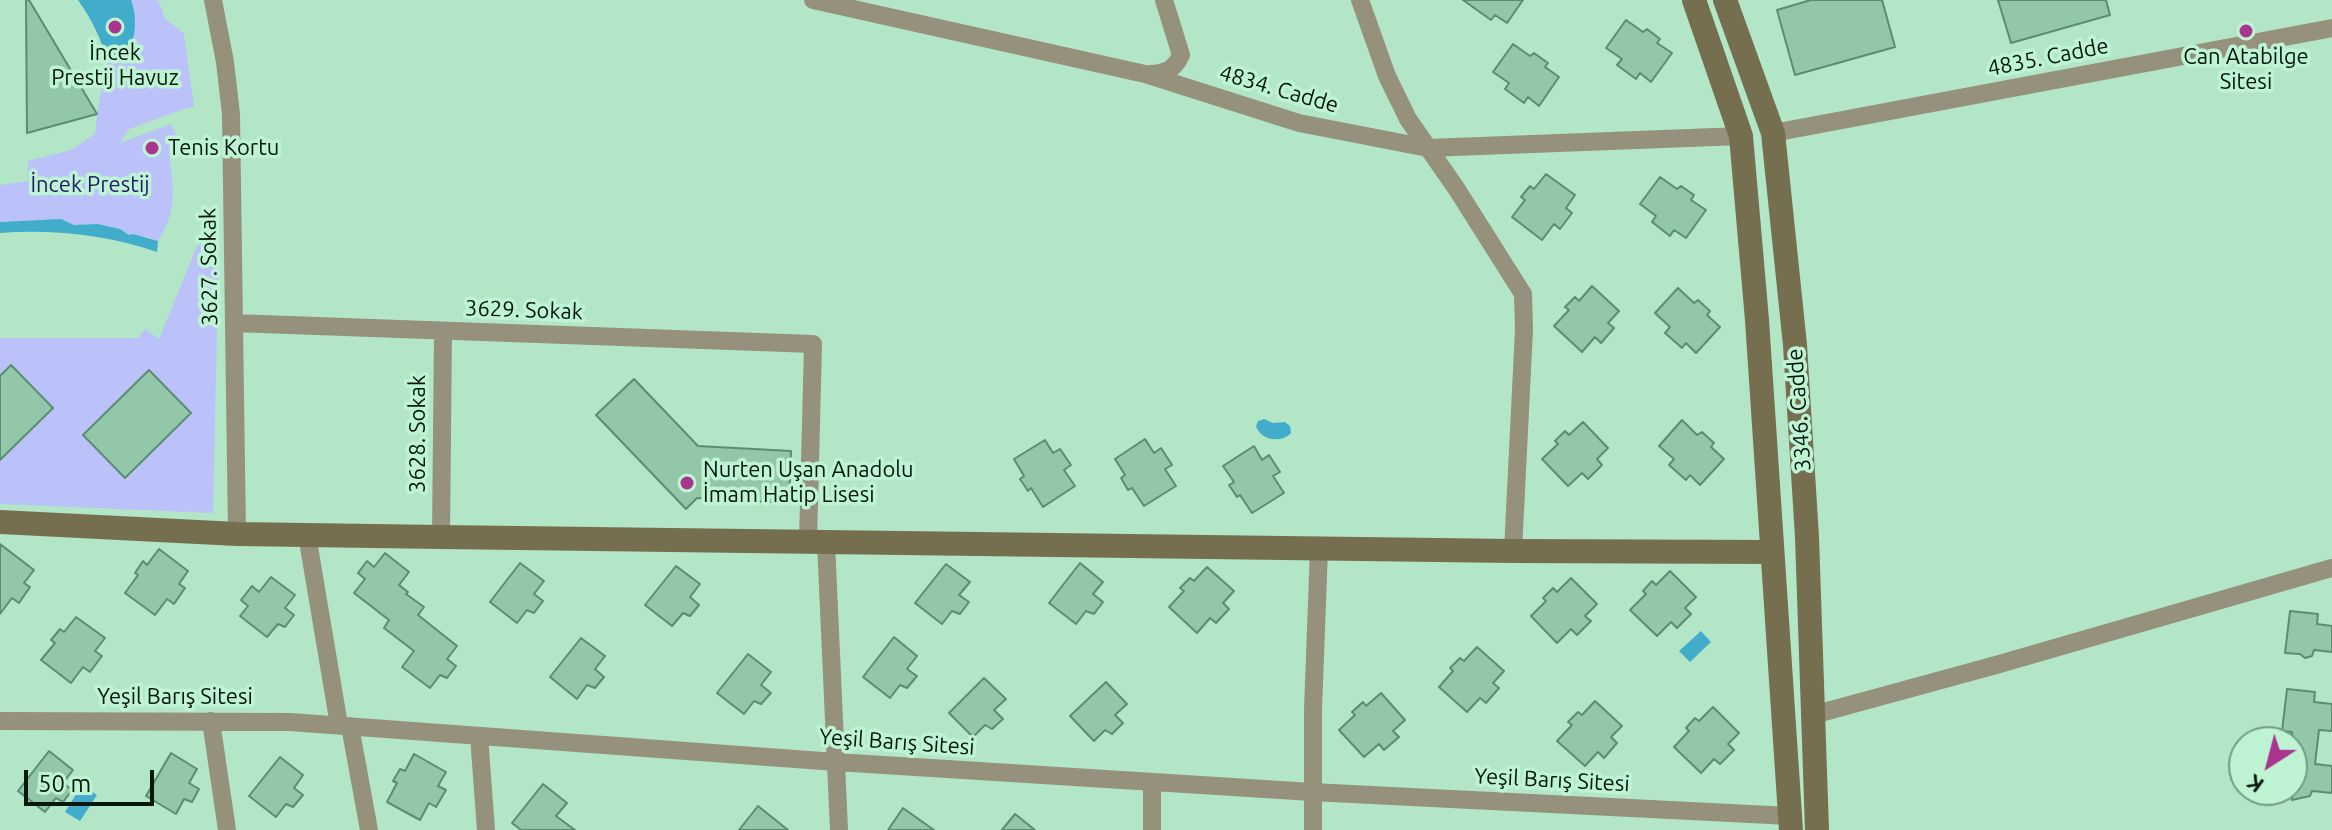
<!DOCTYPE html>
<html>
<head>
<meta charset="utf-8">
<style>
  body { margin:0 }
  #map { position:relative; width:2332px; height:830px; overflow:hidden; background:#b2e6c7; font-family:Ubuntu,sans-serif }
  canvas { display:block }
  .north { position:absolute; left:2228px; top:726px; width:80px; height:80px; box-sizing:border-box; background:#bef4d4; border:2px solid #749c85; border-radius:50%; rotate:216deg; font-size:22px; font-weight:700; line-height:32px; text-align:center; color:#04180e }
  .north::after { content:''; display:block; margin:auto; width:28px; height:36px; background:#aa358e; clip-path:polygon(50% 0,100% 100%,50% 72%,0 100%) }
  .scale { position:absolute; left:24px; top:770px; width:130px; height:36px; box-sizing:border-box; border:4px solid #04180e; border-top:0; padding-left:10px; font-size:24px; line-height:28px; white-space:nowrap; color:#04180e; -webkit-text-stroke:6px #bef4d4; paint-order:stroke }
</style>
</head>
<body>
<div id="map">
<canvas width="2332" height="830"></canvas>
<div class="north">K</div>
<div class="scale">50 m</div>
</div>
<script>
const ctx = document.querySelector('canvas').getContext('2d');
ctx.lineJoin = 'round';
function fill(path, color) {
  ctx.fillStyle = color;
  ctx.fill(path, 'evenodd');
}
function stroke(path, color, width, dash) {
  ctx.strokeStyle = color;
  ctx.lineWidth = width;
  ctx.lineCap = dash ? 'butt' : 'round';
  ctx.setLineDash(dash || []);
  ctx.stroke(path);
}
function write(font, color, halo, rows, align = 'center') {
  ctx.font = font + ' Ubuntu,sans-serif';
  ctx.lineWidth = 7;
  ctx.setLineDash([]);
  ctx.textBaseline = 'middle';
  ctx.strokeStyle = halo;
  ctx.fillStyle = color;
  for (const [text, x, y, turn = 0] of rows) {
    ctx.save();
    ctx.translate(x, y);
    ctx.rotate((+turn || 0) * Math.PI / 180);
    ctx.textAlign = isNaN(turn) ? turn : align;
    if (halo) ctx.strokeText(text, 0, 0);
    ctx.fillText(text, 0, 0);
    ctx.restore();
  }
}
fill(new Path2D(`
  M131 0H158L165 18 184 34 194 107 184 109 129 129 120 143 171 124 184 152 169 158C175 189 176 214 158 241L147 237 129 235 120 229 98 224 74 225 61 220 0 222V185L28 181V161L71 150 95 134 97 114 107 61C112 59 122 56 126 52 137 40 137 14 131 0Z
  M203 231 219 234 213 513 0 504V338H138L145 329 159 339Z`), '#bbc2f9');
fill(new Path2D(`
  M78 0H131C137 14 137 41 126 52 122 56 112 59 107 61 101 38 92 20 78 0Z
  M61 219 74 225 98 224 120 229 129 235 133 234 158 241 157 252C108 235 52 229 0 233V222Z
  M1264 419 1273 423 1285 422 1290 426 1291 433C1281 444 1260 440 1256 426L1258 421Z
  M1701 631 1711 642 1690 662 1679 651Z
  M82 785 97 795 80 821 65 812Z`), '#42adca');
const building = new Path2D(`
  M26 0H29L97 114 27 133Z
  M1463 0H1523L1507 23 1495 15 1491 20Z
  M1811 0H1882L1895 47 1795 75 1777 10Z
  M1998 0H2106L2110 15 2011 43Z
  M1626 20 1643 32 1647 29 1660 39 1657 43 1672 53 1651 82 1640 73 1636 79 1617 65 1622 59 1606 48Z
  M1513 44 1530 56 1534 53 1548 63 1545 67 1559 77 1539 106 1528 97 1524 103 1505 89 1509 83 1493 72Z
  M1546 174 1575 195 1566 208 1572 213 1560 229 1554 224 1542 240 1512 217 1525 200 1521 197 1530 186 1534 189Z
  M1660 177 1677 189 1681 186 1694 195 1691 200 1706 210 1686 238 1674 230 1670 236 1652 222 1656 216 1640 204Z
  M1592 286 1619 311 1608 323 1614 328 1601 343 1595 337 1582 352 1554 326 1569 310 1565 307 1575 297 1579 301Z
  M1678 288 1694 303 1698 300 1710 311 1707 315 1720 327 1696 353 1686 343 1682 348 1665 333 1670 327 1655 313Z
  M11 365 53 408 0 460V376Z
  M149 370 191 413 125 478 83 435Z
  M634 379 698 446 791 451 789 503 697 498 686 509 596 415Z
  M1682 420 1697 435 1702 432 1714 443 1711 447 1724 459 1700 485 1690 475 1686 480 1669 465 1674 459 1659 446Z
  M1583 422 1608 448 1597 459 1602 465 1588 479 1582 473 1568 486 1542 459 1558 444 1555 441 1565 431 1569 435Z
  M1145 439 1154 453 1161 448 1172 465 1165 469 1176 486 1144 506 1132 488 1128 490 1121 478 1125 475 1115 459Z
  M1045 440 1053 453 1060 449 1071 465 1064 470 1075 486 1043 507 1031 488 1028 491 1020 479 1024 476 1014 459Z
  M1254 446 1262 460 1269 455 1280 472 1273 476 1284 493 1252 513 1240 495 1237 497 1229 485 1234 482 1223 466Z
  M0 544 34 570 24 583 30 587 19 603 12 598 0 614Z
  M159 549 188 571 179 584 185 588 174 604 167 599 155 615 125 593 138 575 135 573 143 561 147 565Z
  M385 553 409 572 399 585 408 592 406 594 424 607 418 615 457 646 447 659 456 666 447 678 440 675 430 688 402 667 414 651 384 628 389 620 354 593 365 579 358 573 367 561 374 567Z
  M520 563 544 581 534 594 543 601 534 613 527 610 517 623 490 602Z
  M1080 563 1103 582 1093 594 1103 602 1094 614 1086 611 1076 624 1049 603Z
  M946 564 970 582 959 595 969 602 960 614 952 611 942 624 915 603Z
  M676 566 700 584 690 597 699 605 690 616 683 613 672 626 645 605Z
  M1207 567 1234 591 1223 603 1229 609 1216 623 1210 618 1197 633 1169 607 1184 591 1180 588 1190 578 1194 581Z
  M1670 571 1696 597 1685 608 1691 614 1677 628 1671 622 1657 636 1630 610 1646 594 1643 591 1652 581 1656 585Z
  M271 577 295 595 285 608 294 615 285 627 278 624 267 637 240 616 248 606 241 600 252 586 259 592Z
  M1571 578 1597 604 1585 616 1591 621 1577 635 1571 629 1557 643 1531 616 1546 601 1543 598 1553 588 1557 592Z
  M2290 611 2318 614 2317 624 2332 626V652L2314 650 2312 656 2305 658 2300 654 2285 653Z
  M76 617 105 638 95 651 102 656 90 672 83 667 71 683 41 660 55 643 51 640 60 629 64 632Z
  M894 637 917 656 907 669 917 676 907 688 900 685 890 698 863 677Z
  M581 638 605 656 595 669 604 677 595 688 587 685 577 699 550 677Z
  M1477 647 1504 671 1493 683 1499 688 1486 703 1480 698 1467 712 1439 687 1453 671 1450 668 1460 658 1464 661Z
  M748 654 771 672 761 685 771 693 761 704 754 701 744 714 717 693Z
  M984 678 1006 699 994 710 1003 719 992 729 985 725 973 737 949 713Z
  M1106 682 1127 704 1115 715 1123 723 1112 734 1105 730 1094 741 1070 716Z
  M2287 689 2315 692 2314 702 2332 704V731L2319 730 2315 764 2332 766V793L2312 791 2310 796 2292 800V732L2282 731Z
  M1381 693 1405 720 1393 731 1399 737 1384 750 1379 744 1364 757 1339 730 1355 715 1352 712 1363 702 1366 706Z
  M1595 701 1622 726 1611 737 1617 743 1604 758 1598 752 1585 766 1557 741 1572 725 1568 722 1578 712 1582 715Z
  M1713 707 1739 733 1728 744 1734 750 1720 764 1714 759 1701 773 1674 747 1689 731 1686 728 1695 718 1699 721Z
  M49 751 73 770 63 783 72 790 63 802 56 798 45 812 18 791Z
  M171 753 197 769 189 783 199 789 192 802 184 799 176 814 146 796Z
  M414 754 446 772 438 786 446 790 436 807 429 803 420 820 387 802 397 783 393 781 400 769 405 771Z
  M280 757 303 775 294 788 303 795 293 807 286 804 276 817 249 796Z
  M543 784 567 803 556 816 575 830H521L512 823Z
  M758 806 788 830H739Z
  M903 808 934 830H888Z
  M1015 814 1035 830H1002Z`);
fill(building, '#93c7a9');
stroke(building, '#5b8d71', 2);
stroke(new Path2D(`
  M213 0 225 62 231 114 237 534
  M813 0 1145 74 1299 123 1428 148 1741 136
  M1360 0 1387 76 1408 119 1456 188 1523 294 1524 330 1513 551
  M1150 74C1166 73 1174 70 1181 55L1164 0
  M1773 133 2332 28
  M234 323 813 344 808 542
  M307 535 339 725
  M441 537 443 331
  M826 543 839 830
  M1813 715 1996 665 2332 568
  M0 721 290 722 836 762 1312 792 1790 816
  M211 721 227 830
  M350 726 369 830
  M479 736 486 830
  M1152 830V782
  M1313 830V710L1319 549`), '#95917c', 18);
stroke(new Path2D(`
  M1694 0 1741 136 1757 320 1791 830
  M1725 0 1773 133 1795 345 1807 537 1817 830
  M0 522 237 534 441 537 1513 551 1772 552`), '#756f4f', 24);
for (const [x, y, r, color] of [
  [115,27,8,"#aa358e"],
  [2246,31,8,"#aa358e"],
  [152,148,8,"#aa358e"],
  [687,483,8,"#aa358e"]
]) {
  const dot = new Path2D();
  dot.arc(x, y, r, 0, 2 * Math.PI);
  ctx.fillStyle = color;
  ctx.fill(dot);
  stroke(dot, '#bef4d4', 3);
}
write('22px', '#04180e', '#bef4d4', [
  ["İncek",115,53],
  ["Prestij Havuz",115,78],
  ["Can Atabilge",2246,57],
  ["Sitesi",2246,82],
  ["Tenis Kortu",168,148,"left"],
  ["Nurten Uşan Anadolu",703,470,"left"],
  ["İmam Hatip Lisesi",703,495,"left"]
]);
write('22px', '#04180e', '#bef4d4', [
  ["4835. Cadde",2048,57,-11],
  ["4834. Cadde",1279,89,16],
  ["3627. Sokak",209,267,-91],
  ["3629. Sokak",524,310,2],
  ["3346. Cadde",1799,410,-94],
  ["3628. Sokak",418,434,-90],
  ["Yeşil Barış Sitesi",175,697],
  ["Yeşil Barış Sitesi",897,742,4],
  ["Yeşil Barış Sitesi",1552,780,3]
]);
write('22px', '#231a6c', '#bef4d4', [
  ["İncek Prestij",90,185]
]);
</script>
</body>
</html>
